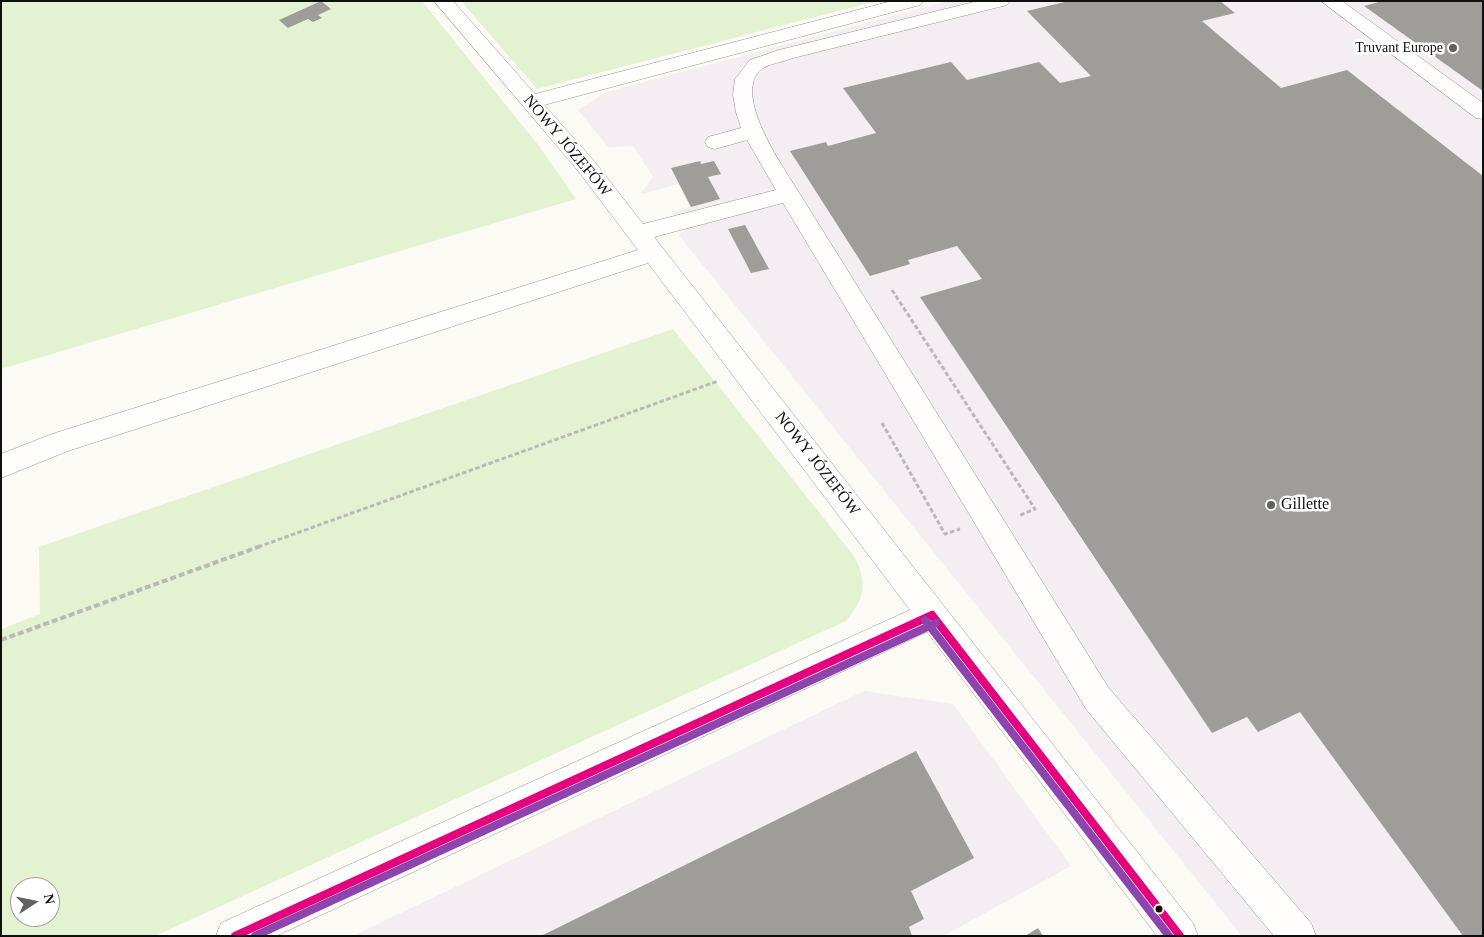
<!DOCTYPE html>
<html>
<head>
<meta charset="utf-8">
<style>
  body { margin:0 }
  #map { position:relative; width:1484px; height:937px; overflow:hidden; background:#fcfaf4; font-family:"Times New Roman",serif }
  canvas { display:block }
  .frame { position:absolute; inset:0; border:2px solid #0f0f0f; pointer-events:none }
  .north { position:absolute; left:10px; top:877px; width:50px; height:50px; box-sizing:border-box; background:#fff; border:1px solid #9f9f9f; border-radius:50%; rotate:79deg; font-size:14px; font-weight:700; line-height:20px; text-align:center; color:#0f0f0f }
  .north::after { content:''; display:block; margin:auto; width:18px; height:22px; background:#62615f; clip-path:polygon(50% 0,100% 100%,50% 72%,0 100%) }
</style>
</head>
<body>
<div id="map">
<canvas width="1484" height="937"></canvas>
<div class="frame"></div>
<div class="north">N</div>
</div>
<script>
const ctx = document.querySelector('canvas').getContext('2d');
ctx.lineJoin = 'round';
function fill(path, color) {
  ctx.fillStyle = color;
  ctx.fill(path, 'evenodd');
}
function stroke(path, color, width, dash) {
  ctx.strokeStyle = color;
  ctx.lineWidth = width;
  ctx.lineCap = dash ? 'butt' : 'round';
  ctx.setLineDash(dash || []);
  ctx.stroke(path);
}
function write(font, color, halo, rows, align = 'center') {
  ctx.font = font + ' "Times New Roman",serif';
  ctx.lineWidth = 5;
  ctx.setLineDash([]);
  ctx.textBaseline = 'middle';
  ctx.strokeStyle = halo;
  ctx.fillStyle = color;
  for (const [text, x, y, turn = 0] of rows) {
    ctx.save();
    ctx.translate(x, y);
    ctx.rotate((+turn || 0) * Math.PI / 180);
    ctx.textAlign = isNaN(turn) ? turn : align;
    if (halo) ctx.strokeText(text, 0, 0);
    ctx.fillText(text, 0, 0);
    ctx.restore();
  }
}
fill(new Path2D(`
  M949 1H1483V936H1242L678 234 685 230 671 212 690 207 678 184 643 194 641 193 653 177 633 146 608 147 578 110 606 92Z
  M864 691 953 704 1071 866 943 936H353Z`), '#f4edf1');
fill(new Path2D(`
  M1 1H422L539 146 576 199 1 369Z
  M461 1H877L537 89Z
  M673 329 854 556C868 583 865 598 846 621L155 936H1V629L40 614 39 547ZM20 887H50V917H20Z`), '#e3f3d2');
fill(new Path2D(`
  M321 1 331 9 318 15 322 18 313 22 308 19 288 28 279 20Z
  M1069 1H1220L1235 13 1202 21 1281 88 1347 70 1483 176V936H1463L1300 712 1258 732 1247 717 1212 733 920 297 982 279 957 246 908 260 910 264 870 276 790 151 826 142 828 146 876 133 843 88 951 62 967 80 1039 62 1060 83 1091 76 1027 11Z
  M1382 1H1483V91L1364 6Z
  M700 161 701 164 714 161 721 174 708 177 720 199 691 207 671 168Z
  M745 225 769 269 751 273 728 229Z
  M916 751 974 858 911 891 924 919 909 927 912 936H541Z
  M1038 928 1043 936H1025Z`), '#9f9d99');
const minor = new Path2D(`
  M434 1H453L535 94 892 1H923L920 5 544 105 595 162 643 224 776 190 747 140 715 149 708 147 705 142 708 137 741 128 736 112 733 95 735 79 750 60 779 50 978 1H1010L1007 5 793 58C783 62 772 63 763 68 735 87 769 144 781 164L1108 687 1311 923 1316 936H1274L1086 709 783 203 654 237 1193 923 1198 936H1157L927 632 276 936H216L221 923 910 610 648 263 68 451 1 478V454L52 434 638 250 579 172Z
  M1321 1H1342L1483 103V119L1476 118Z`);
stroke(minor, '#969592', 1);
stroke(new Path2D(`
  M892 290 1035 509 1018 516
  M882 423 945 534 960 529
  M258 547 718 381`), '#b9b9b8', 3, [4.5, 2.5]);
stroke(new Path2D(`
  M1 640 261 546`), '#b9b9b8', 4, [6, 3]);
fill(minor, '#fffefd');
stroke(new Path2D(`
  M932 615 1180 936
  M235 936 932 615`), '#e5007d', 8);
stroke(new Path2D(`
  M925 620 1169 936
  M255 936 936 623`), '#8e44ad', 8);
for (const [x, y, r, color] of [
  [1453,48,5,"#62615f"],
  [1271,505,5,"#62615f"],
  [1159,909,4.5,"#0f0f0f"]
]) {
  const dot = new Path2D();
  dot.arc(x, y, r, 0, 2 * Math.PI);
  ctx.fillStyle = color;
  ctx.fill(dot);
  stroke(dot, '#fff', 2);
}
write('14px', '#0f0f0f', '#fff', [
  ["Truvant Europe",1443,48]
], 'right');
write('16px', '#0f0f0f', '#fff', [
  ["NOWY JÓZEFÓW",567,146,50],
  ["NOWY JÓZEFÓW",817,464,52]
]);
write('16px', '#0f0f0f', '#fff', [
  ["Gillette",1281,505]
], 'left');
</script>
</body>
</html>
